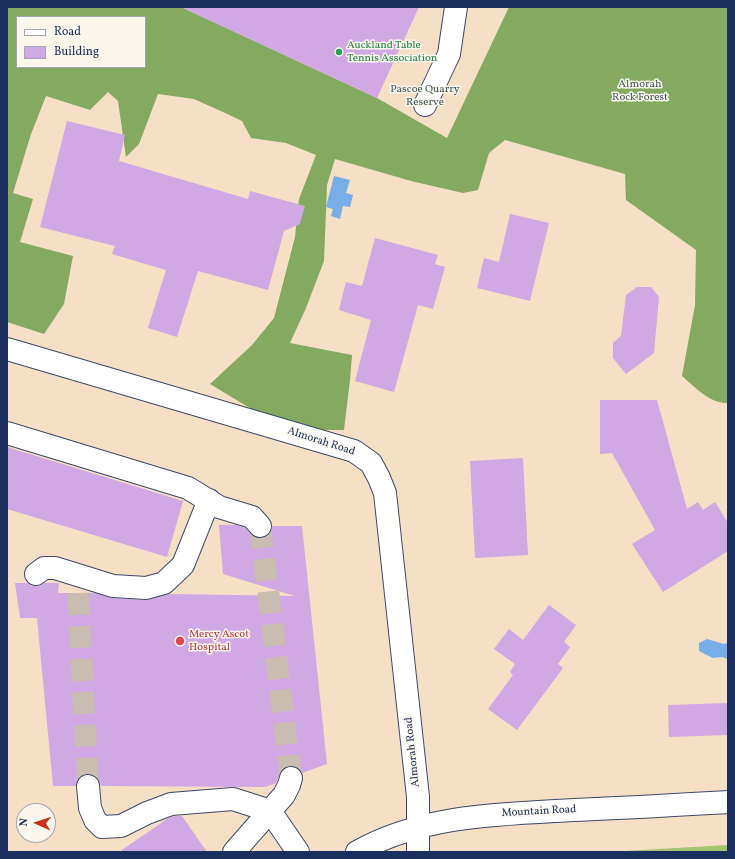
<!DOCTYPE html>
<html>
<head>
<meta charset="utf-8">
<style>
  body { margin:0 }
  #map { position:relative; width:735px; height:859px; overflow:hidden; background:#f5dfc5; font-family:Vollkorn,serif }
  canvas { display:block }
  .frame { position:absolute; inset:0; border:8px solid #1b2f5e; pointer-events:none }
  .legend { position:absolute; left:16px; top:16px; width:130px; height:52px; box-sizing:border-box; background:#fbf7ec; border:1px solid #a1a7b3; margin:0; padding:5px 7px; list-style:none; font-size:12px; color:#1b2f5e }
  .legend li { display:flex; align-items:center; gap:8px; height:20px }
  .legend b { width:20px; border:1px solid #a1a7b3 }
  .north { position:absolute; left:16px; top:803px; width:40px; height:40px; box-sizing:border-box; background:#fbf7ec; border:1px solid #a1a7b3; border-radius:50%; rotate:273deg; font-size:11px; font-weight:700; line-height:16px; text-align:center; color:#1b2f5e }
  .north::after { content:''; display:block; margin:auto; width:14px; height:18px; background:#c8321e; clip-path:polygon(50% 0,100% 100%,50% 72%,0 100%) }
</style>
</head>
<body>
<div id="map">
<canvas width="735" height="859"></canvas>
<div class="frame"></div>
<ul class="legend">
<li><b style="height:5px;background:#fff"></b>Road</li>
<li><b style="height:11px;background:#d0a8e3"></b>Building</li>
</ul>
<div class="north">N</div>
</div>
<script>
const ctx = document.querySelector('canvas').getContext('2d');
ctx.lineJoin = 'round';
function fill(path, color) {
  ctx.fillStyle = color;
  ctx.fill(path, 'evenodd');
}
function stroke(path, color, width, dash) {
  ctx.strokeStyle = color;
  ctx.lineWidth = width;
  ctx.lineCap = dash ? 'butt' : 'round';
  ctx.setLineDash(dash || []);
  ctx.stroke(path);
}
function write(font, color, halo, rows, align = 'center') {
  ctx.font = font + ' Vollkorn,serif';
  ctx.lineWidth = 3;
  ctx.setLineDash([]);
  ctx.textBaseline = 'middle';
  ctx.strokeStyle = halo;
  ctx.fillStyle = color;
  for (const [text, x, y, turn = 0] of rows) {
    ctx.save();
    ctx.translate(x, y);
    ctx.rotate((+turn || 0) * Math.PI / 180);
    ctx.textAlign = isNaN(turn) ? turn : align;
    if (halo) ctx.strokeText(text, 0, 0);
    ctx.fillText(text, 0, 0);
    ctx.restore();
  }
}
fill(new Path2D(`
  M728 845V852H607Z`), '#a4c46d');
fill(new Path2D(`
  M7 7H181L377 98 447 138 509 7H728V403C710 404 695 387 682 376L695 305 696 250 626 200 625 174 505 140 489 153 478 190 463 193 411 181 335 159 327 185 324 261 306 308 290 343 352 355 350 380 344 430H318L263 416 210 384 252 345 274 318 295 237 299 199 316 155 286 143 251 138 242 121 223 112 194 99 158 94 139 144 126 157 118 101 108 92 90 110 46 96 31 134 13 193 33 199 20 242 73 256 64 304 44 334 7 322ZM17 17H145V67H17Z`), '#83aa60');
fill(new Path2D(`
  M334 176 350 180 346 193 353 195 350 207 343 206 340 219 331 216 333 209 326 207Z
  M707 639 724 644 728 643V659L722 657 713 658 699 651V643Z`), '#78ade6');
fill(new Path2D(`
  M181 7H419L377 98Z
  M67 121 125 135 119 161 248 199 250 191 305 206 300 224 284 231 268 290 198 271 177 337 148 328 166 270 112 254 115 246 40 227Z
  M510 214 549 223 530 301 477 288 484 258 499 262Z
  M375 238 438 255 435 264 445 267 433 309 418 305 394 392 355 381 371 320 339 310 346 282 362 286Z
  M637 287H651L659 297 654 353 626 374 613 358V343L621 336 626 295Z
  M600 400H657L687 509 698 502 703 510 715 502 728 523V551L663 592 632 544 655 530 612 453 600 454Z
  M7 447 183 501 167 557 7 509Z
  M523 458 528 555 475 558 470 461Z
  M219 525H237L245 528 256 538H262L269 535 272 530V526H302L327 764 302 773 300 769 295 766H288L282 769 276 783 265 787 101 786 98 779 94 775 87 774 81 776 77 780 76 786H53L37 618H20L15 583H28L31 586H37L44 583H59L58 593H95L112 598 145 600 169 594 295 596 223 574Z
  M549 605 576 625 564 642 570 647 558 664 563 668 517 730 488 709 513 675 510 672 515 664 494 649 509 629 523 640Z
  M728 703V735L669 737 668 705Z
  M174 816H182L207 852H119L167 819Z`), '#d0a8e3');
stroke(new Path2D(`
  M260 526 291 778
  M78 593 88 786`), '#c9bcb0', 22, [22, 11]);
const minor = new Path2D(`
  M425 105 449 54 456 7
  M7 349 354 451 371 463 379 478 385 493 418 797V852
  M7 433 188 488 219 507 252 517 260 526
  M36 574 44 568H55L113 586 146 588 164 583 183 565 209 500
  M88 786 90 808 95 820 102 827 121 826 147 813 171 804 233 799 270 811 298 852
  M234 852 284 795 289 785 291 778`);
const major = new Path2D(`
  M357 852C422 815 499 814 573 810 625 808 676 805 728 802`);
stroke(minor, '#3c496d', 24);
stroke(major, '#3c496d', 24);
stroke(minor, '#fff', 22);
stroke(major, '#fff', 22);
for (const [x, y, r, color] of [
  [339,52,4,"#2e9e5b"],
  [180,641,5,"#e0444e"]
]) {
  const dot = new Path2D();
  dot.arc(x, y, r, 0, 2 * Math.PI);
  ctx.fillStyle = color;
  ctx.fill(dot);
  stroke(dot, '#fbf7ec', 1.5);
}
write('11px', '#27864d', '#fbf7ec', [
  ["Auckland Table",347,46],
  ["Tennis Association",347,59]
], 'left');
write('11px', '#445c62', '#fbf7ec', [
  ["Almorah",640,85],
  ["Rock Forest",640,98],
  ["Pascoe Quarry",425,90],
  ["Reserve",425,103]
]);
write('11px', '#1b2f5e', '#fbf7ec', [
  ["Almorah Road",321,442,18],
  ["Almorah Road",413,752,-96],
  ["Mountain Road",539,812,-3]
]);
write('11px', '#be3a42', '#fbf7ec', [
  ["Mercy Ascot",189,635],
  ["Hospital",189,648]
], 'left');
</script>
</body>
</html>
